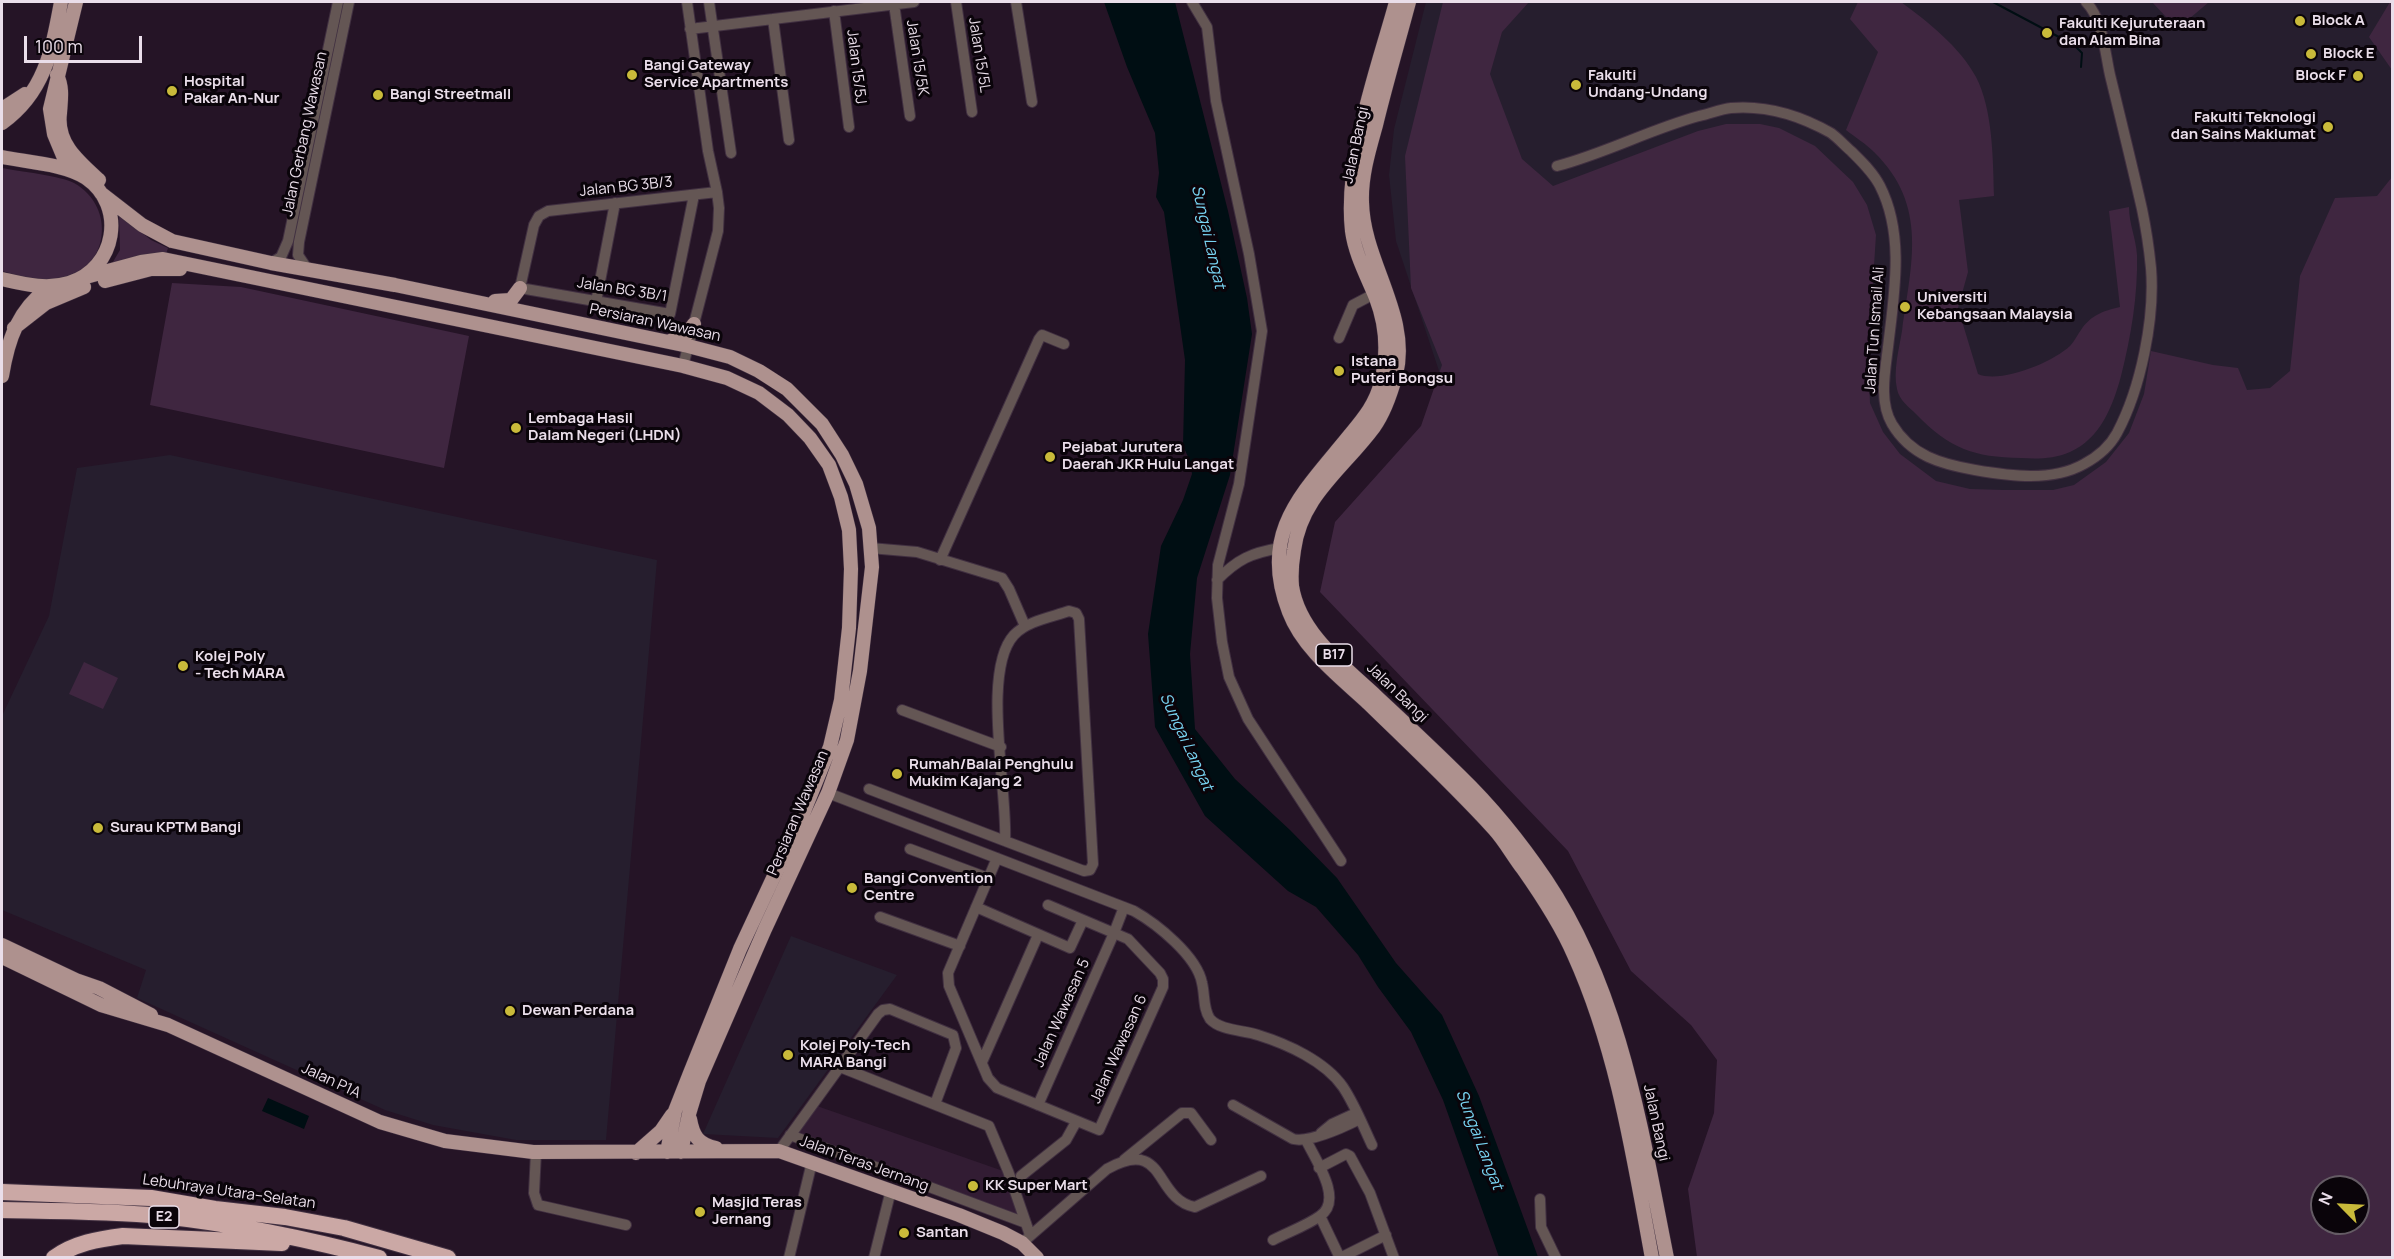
<!DOCTYPE html>
<html>
<head>
<meta charset="utf-8">
<style>
  body { margin:0 }
  #map { position:relative; width:2394px; height:1259px; overflow:hidden; background:#251426; font-family:Manrope,sans-serif }
  canvas { display:block }
  .frame { position:absolute; inset:0; border:3px solid #eadeea; pointer-events:none }
  .north { position:absolute; left:2310px; top:1175px; width:60px; height:60px; box-sizing:border-box; background:#0a040a; border:2px solid #645b64; border-radius:50%; rotate:294deg; font-size:16px; font-weight:700; line-height:24px; text-align:center; color:#eadeea }
  .north::after { content:''; display:block; margin:auto; width:21px; height:27px; background:#c9ba3a; clip-path:polygon(50% 0,100% 100%,50% 72%,0 100%) }
  .scale { position:absolute; left:24px; top:36px; width:118px; height:27px; box-sizing:border-box; border:3px solid #eadeea; border-top:0; padding-left:8px; font-size:18px; line-height:21px; white-space:nowrap; color:#eadeea; -webkit-text-stroke:4px #0a040a; paint-order:stroke }
</style>
</head>
<body>
<div id="map">
<canvas width="2394" height="1259"></canvas>
<div class="frame"></div>
<div class="north">N</div>
<div class="scale">100 m</div>
</div>
<script>
const ctx = document.querySelector('canvas').getContext('2d');
ctx.lineJoin = 'round';
function fill(path, color) {
  ctx.fillStyle = color;
  ctx.fill(path, 'evenodd');
}
function stroke(path, color, width, dash) {
  ctx.strokeStyle = color;
  ctx.lineWidth = width;
  ctx.lineCap = dash ? 'butt' : 'round';
  ctx.setLineDash(dash || []);
  ctx.stroke(path);
}
function write(font, color, halo, rows, align = 'center') {
  ctx.font = font + ' Manrope,sans-serif';
  ctx.lineWidth = 6;
  ctx.setLineDash([]);
  ctx.textBaseline = 'middle';
  ctx.strokeStyle = halo;
  ctx.fillStyle = color;
  for (const [text, x, y, turn = 0] of rows) {
    ctx.save();
    ctx.translate(x, y);
    ctx.rotate((+turn || 0) * Math.PI / 180);
    ctx.textAlign = isNaN(turn) ? turn : align;
    if (halo) ctx.strokeText(text, 0, 0);
    ctx.fillText(text, 0, 0);
    ctx.restore();
  }
}
fill(new Path2D(`
  M817 1106 1006 1172 1021 1217 796 1133Z`), '#321c33');
fill(new Path2D(`
  M1426 2H2392V547L2297 603 1440 374 1396 241 1389 175 1394 129Z
  M170 455 657 560 606 1140H516L433 1125 385 1110 137 998 146 970 2 910V716L49 616 77 468Z
  M791 936 897 975 778 1138 703 1134Z`), '#261e2e');
fill(new Path2D(`
  M1443 2H1529L1502 32 1490 74 1522 159 1553 186 1698 131 1726 124H1760L1779 128 1815 146 1853 182 1867 205 1876 235 1868 358 1870 403 1883 432 1900 454 1936 481 1970 489 2004 490H2053L2074 485 2106 462 2129 433 2144 394 2151 351 2213 365 2238 368 2247 390 2270 388 2290 371 2300 276 2335 198 2377 196 2392 177V1257H1697L1688 1189 1714 1113 1717 1060 1691 1025 1631 971 1568 851 1320 592 1335 522 1421 426 1442 365 1411 288 1405 156ZM2322 1187H2358V1223H2322Z
  M1858 2H1901C1927 21 1960 47 1976 77 1993 110 1993 159 1994 196L1959 200 1968 272 1958 308 1978 374C2001 384 2053 362 2070 346 2075 341 2077 335 2081 330 2091 315 2103 311 2120 307L2109 211 2129 207C2129 224 2136 238 2137 255 2138 295 2131 337 2121 376 2113 406 2100 439 2070 452 2054 459 2037 459 2021 458 1973 457 1950 449 1916 414 1909 407 1899 400 1897 389 1893 371 1899 349 1902 331 1911 264 1929 206 1874 152 1866 144 1855 137 1846 130L1878 52 1850 19Z
  M2152 2H2209L2183 24 2167 18Z
  M2390 2H2392V70L2369 37Z
  M2 168C17 171 62 176 74 183 117 207 109 270 60 280 41 284 20 276 2 271Z
  M119 214 151 240 168 248 166 254 107 272 120 250Z
  M172 283 241 287 469 336 444 468 150 405Z
  M84 662 118 678 103 709 69 694Z`), '#3f2640');
fill(new Path2D(`
  M1104 2H1175L1228 211 1247 298 1252 334 1230 475 1197 578 1190 654 1195 729 1235 779 1290 830 1337 878 1396 963 1442 1015 1479 1096 1538 1257H1499L1443 1100 1411 1032 1378 987 1358 955 1316 907 1288 891 1205 816 1155 727 1148 634 1161 546 1183 500 1192 474 1190 461 1183 446 1185 360 1164 212 1156 197 1159 173 1155 133 1127 67Z
  M268 1098 309 1116 304 1129 262 1111Z`), '#000e13');
stroke(new Path2D(`
  M1993 2 2074 45 2082 53 2081 67`), '#000e13', 2);
const minor = new Path2D(`
  M709 2 731 153
  M956 2 972 112
  M1016 2 1032 102
  M1192 2 1207 27 1216 101 1249 254 1262 331 1239 484 1218 565 1217 598 1222 642 1229 677 1248 719 1341 861
  M894 4 910 116
  M834 11 849 127
  M773 19 789 140
  M690 29 914 2
  M1557 166C1606 153 1651 129 1699 116 1710 114 1720 109 1731 108 1766 105 1801 116 1831 133 1838 138 1844 145 1851 151 1861 161 1873 172 1880 186 1905 235 1894 295 1888 347 1885 372 1879 402 1892 424 1911 456 1941 464 1975 470 2010 476 2052 482 2084 464 2097 457 2110 446 2117 433 2141 388 2155 318 2151 268 2149 248 2146 228 2142 209 2132 165 2121 120 2110 75 2105 53 2103 19 2086 2
  M694 195 670 314 520 288 534 225 539 216 548 211 717 192
  M271 263 281 257 288 241 338 2
  M308 270 298 255 299 242 349 2
  M596 302 615 203
  M1339 338 1353 305 1374 294
  M683 366 718 231 719 208 717 192 708 151 687 2
  M870 548 917 552 1002 578 1009 589 1025 626
  M940 560 1039 339 1042 335 1064 344
  M1217 580C1238 559 1251 553 1280 548
  M1069 611 1076 613 1079 619 1093 864 1090 870 1084 871 1005 841C1008 792 981 671 1014 635 1027 621 1052 617 1069 611Z
  M902 710 1001 747
  M869 789 1005 841
  M828 793 1134 911C1157 924 1197 956 1202 983 1205 995 1203 1009 1210 1019 1221 1031 1244 1030 1258 1035 1287 1044 1325 1061 1343 1087 1355 1105 1363 1126 1372 1145
  M910 849 988 878
  M997 858 948 973 949 986 988 1078 997 1088 1099 1130 1163 987V979L1160 973 1128 939 1048 905
  M976 907 1070 948 1083 920
  M880 917 960 946
  M982 1062 1038 935
  M840 1067 989 1126 1008 1171 1030 1235
  M1038 1105 1114 933 1124 907
  M1233 1105 1293 1139C1309 1143 1344 1127 1360 1119
  M1321 1133 1332 1124 1356 1113
  M790 1135 1026 1223
  M779 1151 878 1014 883 1010 890 1009 953 1035 956 1048 935 1104
  M536 1152 534 1193 538 1205 626 1225
  M1124 1160 1182 1113H1191L1211 1140
  M1319 1168 1346 1154 1350 1156 1370 1193 1394 1258
  M1021 1176 1066 1140 1076 1122
  M1540 1199 1541 1227 1556 1258
  M1320 1216 1340 1258 1386 1235
  M1273 1240C1288 1232 1306 1226 1320 1216 1344 1200 1315 1159 1306 1140
  M1022 1243 1107 1169C1167 1136 1153 1199 1195 1207L1261 1176
  M789 1258 812 1162
  M874 1258 891 1190`);
const major = new Path2D(`
  M1396 2C1377 71 1344 160 1352 231 1355 254 1367 276 1376 298 1386 324 1388 354 1381 382 1376 404 1363 419 1349 436 1302 494 1258 532 1289 612 1303 649 1340 677 1368 703 1410 744 1454 785 1494 829 1505 841 1513 856 1523 869 1542 896 1561 925 1574 955 1617 1050 1633 1155 1652 1258
  M1409 2C1398 43 1386 84 1376 125 1369 150 1361 176 1362 202 1363 262 1411 315 1396 375 1391 393 1385 412 1374 427 1343 469 1301 496 1294 550 1292 562 1291 575 1292 586 1299 633 1345 667 1377 697 1405 723 1433 749 1460 776 1492 807 1521 843 1546 880 1621 992 1641 1128 1667 1258
  M57 75C63 88 61 99 60 113 56 143 78 161 99 180
  M2 109 25 94
  M2 123C45 92 52 50 61 2
  M2 157C26 162 65 164 86 178 127 206 116 269 69 283 46 290 24 284 2 279
  M69 170 54 134 50 109 76 2
  M102 194 142 225 172 241 271 263 395 285 688 346 730 357 759 371 787 389 822 424 842 455 856 484 869 528 872 567 860 671 847 740 828 793 765 929 699 1081 689 1114 681 1152
  M82 278 141 262 163 259 683 366 727 378 759 393 788 415 810 438 829 465 841 497 849 530 851 569 849 628 841 700 830 747 802 816 740 949 690 1073 675 1111 667 1152
  M105 281 151 269H180
  M495 301 511 300 520 288
  M14 328 46 303 84 287
  M670 341 686 335 694 324
  M2 376C8 339 18 310 49 287
  M2 945 76 980 99 988 151 1015
  M2 957 101 1005 168 1025 380 1122 445 1141 533 1152 779 1151 959 1215 1003 1233 1022 1243 1037 1258
  M690 1119C693 1136 698 1144 716 1148
  M636 1153 661 1131 672 1115`);
const highway = new Path2D(`
  M2 1192 151 1198 215 1209 285 1217 344 1228 448 1258
  M2 1210C55 1211 109 1211 162 1216 236 1224 308 1239 379 1258
  M54 1258C74 1243 99 1239 123 1236L282 1243`);
stroke(minor, '#413041', 12);
stroke(major, '#413041', 15);
stroke(highway, '#413041', 18);
stroke(minor, '#645654', 10);
stroke(major, '#ae918e', 14);
stroke(highway, '#cba8a5', 16);
for (const [x, y, r, color] of [
  [2300,21,6,"#c9ba3a"],
  [2047,33,6,"#c9ba3a"],
  [2311,54,6,"#c9ba3a"],
  [632,75,6,"#c9ba3a"],
  [2358,76,6,"#c9ba3a"],
  [1576,85,6,"#c9ba3a"],
  [172,91,6,"#c9ba3a"],
  [378,95,6,"#c9ba3a"],
  [2328,127,6,"#c9ba3a"],
  [1905,307,6,"#c9ba3a"],
  [1339,371,6,"#c9ba3a"],
  [516,428,6,"#c9ba3a"],
  [1050,457,6,"#c9ba3a"],
  [183,666,6,"#c9ba3a"],
  [897,774,6,"#c9ba3a"],
  [98,828,6,"#c9ba3a"],
  [852,888,6,"#c9ba3a"],
  [510,1011,6,"#c9ba3a"],
  [788,1055,6,"#c9ba3a"],
  [973,1186,6,"#c9ba3a"],
  [700,1212,6,"#c9ba3a"],
  [904,1233,6,"#c9ba3a"]
]) {
  const dot = new Path2D();
  dot.arc(x, y, r, 0, 2 * Math.PI);
  ctx.fillStyle = color;
  ctx.fill(dot);
  stroke(dot, '#0a040a', 2);
}
for (const [x, y, w] of [
  [1334,655,36],
  [164,1217,30]
]) {
  const box = new Path2D();
  box.roundRect(x - w / 2, y - 11, w, 22, 4.5);
  ctx.fillStyle = '#0a040a';
  ctx.fill(box);
  stroke(box, '#eadeea', 1.5);
}
write('bold 14px', '#eadeea', null, [
  ["B17",1334,655],
  ["E2",164,1217]
]);
write('bold 15px', '#eadeea', '#0a040a', [
  ["Block A",2312,21],
  ["Fakulti Kejuruteraan",2059,24],
  ["dan Alam Bina",2059,41],
  ["Block E",2323,54],
  ["Bangi Gateway",644,66],
  ["Service Apartments",644,83],
  ["Fakulti",1588,76],
  ["Undang-Undang",1588,93],
  ["Block F",2346,76,"right"],
  ["Hospital",184,82],
  ["Pakar An-Nur",184,99],
  ["Bangi Streetmall",390,95],
  ["Fakulti Teknologi",2316,118,"right"],
  ["dan Sains Maklumat",2316,135,"right"],
  ["Universiti",1917,298],
  ["Kebangsaan Malaysia",1917,315],
  ["Istana",1351,362],
  ["Puteri Bongsu",1351,379],
  ["Lembaga Hasil",528,419],
  ["Dalam Negeri (LHDN)",528,436],
  ["Pejabat Jurutera",1062,448],
  ["Daerah JKR Hulu Langat",1062,465],
  ["Kolej Poly",195,657],
  ["- Tech MARA",195,674],
  ["Rumah/Balai Penghulu",909,765],
  ["Mukim Kajang 2",909,782],
  ["Surau KPTM Bangi",110,828],
  ["Bangi Convention",864,879],
  ["Centre",864,896],
  ["Dewan Perdana",522,1011],
  ["Kolej Poly-Tech",800,1046],
  ["MARA Bangi",800,1063],
  ["KK Super Mart",985,1186],
  ["Masjid Teras",712,1203],
  ["Jernang",712,1220],
  ["Santan",916,1233]
], 'left');
write('15px', '#eadeea', '#0a040a', [
  ["Jalan 15/5L",979,55,81],
  ["Jalan 15/5K",917,58,81],
  ["Jalan 15/5J",856,67,83],
  ["Jalan Gerbang Wawasan",305,134,-78],
  ["Jalan Bangi",1356,145,-78],
  ["Jalan BG 3B/3",626,187,-6],
  ["Jalan BG 3B/1",622,290,9],
  ["Persiaran Wawasan",655,323,12],
  ["Jalan Tun Ismail Ali",1875,330,-86],
  ["Jalan Bangi",1397,693,44],
  ["Persiaran Wawasan",798,813,-67],
  ["Jalan Wawasan 5",1062,1013,-66],
  ["Jalan Wawasan 6",1119,1049,-66],
  ["Jalan P1A",331,1081,25],
  ["Jalan Bangi",1656,1123,78],
  ["Jalan Teras Jernang",864,1164,20],
  ["Lebuhraya Utara–Selatan",229,1192,8]
]);
write('italic 16px', '#78d3f1', '#0a040a', [
  ["Sungai Langat",1208,237,77],
  ["Sungai Langat",1186,742,65],
  ["Sungai Langat",1479,1140,69]
]);
</script>
</body>
</html>
